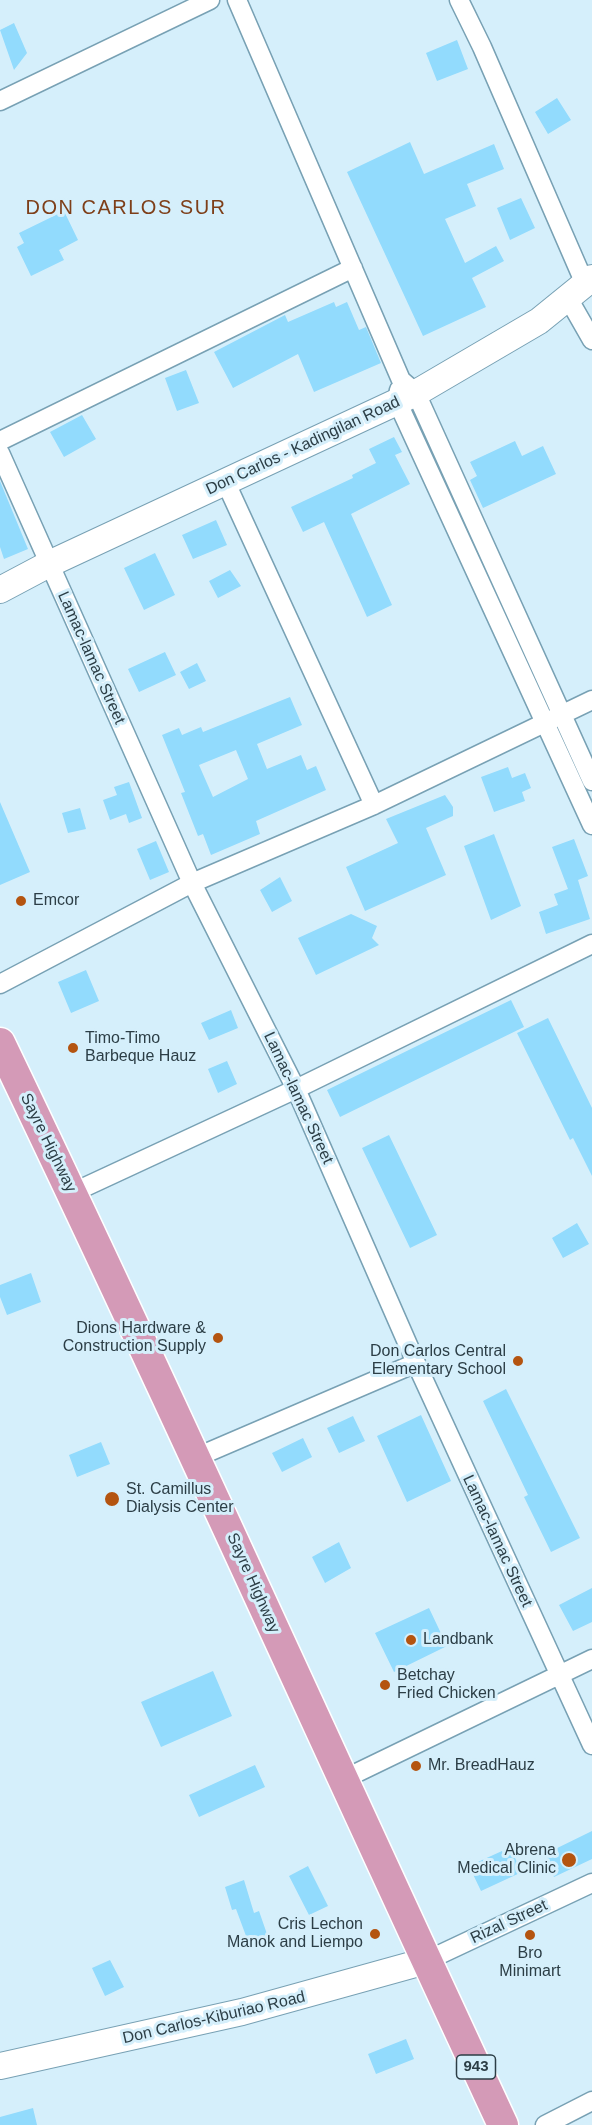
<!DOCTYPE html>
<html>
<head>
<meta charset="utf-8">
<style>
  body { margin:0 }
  canvas { display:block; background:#d5effb }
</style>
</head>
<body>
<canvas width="592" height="2125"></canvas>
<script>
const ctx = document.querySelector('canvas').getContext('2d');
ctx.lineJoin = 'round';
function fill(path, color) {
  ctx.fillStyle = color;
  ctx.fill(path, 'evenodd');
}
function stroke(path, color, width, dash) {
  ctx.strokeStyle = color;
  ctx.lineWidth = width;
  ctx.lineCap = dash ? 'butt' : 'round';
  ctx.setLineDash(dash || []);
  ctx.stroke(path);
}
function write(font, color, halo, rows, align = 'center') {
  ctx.font = font + ' Helvetica,sans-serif';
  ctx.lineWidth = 6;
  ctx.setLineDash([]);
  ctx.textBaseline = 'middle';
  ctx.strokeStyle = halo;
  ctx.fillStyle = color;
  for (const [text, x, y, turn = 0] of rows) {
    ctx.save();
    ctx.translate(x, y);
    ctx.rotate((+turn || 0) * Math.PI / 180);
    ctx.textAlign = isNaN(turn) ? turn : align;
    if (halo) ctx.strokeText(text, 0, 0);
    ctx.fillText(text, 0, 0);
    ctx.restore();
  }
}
fill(new Path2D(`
  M14 23 27 53 14 70 0 30Z
  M457 40 468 69 437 81 426 53Z
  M557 98 571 120 548 134 535 112Z
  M410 142 424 174 494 144 504 169 467 184 476 206 445 219 465 263 496 246 504 261 472 278 486 307 423 336 347 172Z
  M521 198 535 228 510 240 497 208Z
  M64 211 78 240 59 250 64 260 31 276 17 247 24 243 19 233Z
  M334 302 336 307 347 302 359 330 366 327 381 363 314 392 298 354 233 388 214 352 285 315 288 322Z
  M186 370 199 403 177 411 165 378Z
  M82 415 96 439 64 457 50 432Z
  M394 437 402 452 395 455 410 484 351 514 392 605 367 617 324 522 303 532 291 507 353 478 352 475 376 463 369 449Z
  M515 441 522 456 543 446 556 474 483 508 470 480 477 476 470 462Z
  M0 481 28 549 4 559 0 547Z
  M216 520 227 545 193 559 182 535Z
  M155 553 175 595 144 610 124 568Z
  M230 570 241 586 218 598 209 581Z
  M165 652 176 675 139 692 128 669Z
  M197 663 206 681 189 689 180 672Z
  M290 697 302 725 257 744 267 769 301 755 307 770 316 766 326 790 256 821 260 834 211 855 203 834 198 836 181 793 185 792 162 735 179 728 182 735 201 727 203 732ZM236 750 248 779 213 797 199 765Z
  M508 767 512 778 525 773 531 788 522 792 525 801 494 812 481 777Z
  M129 782 142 818 129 823 126 814 110 820 103 800 117 795 114 787Z
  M445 795 453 807V816L426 828 446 875 365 911 346 867 398 843 386 819Z
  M0 802 30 872 0 885Z
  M80 808 86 829 68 833 62 813Z
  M494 834 521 906 491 920 464 846Z
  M574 839 588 876 578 880 590 919 546 934 539 912 558 905 554 894 568 889 552 847Z
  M156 841 169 872 150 880 137 849Z
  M280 877 292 901 272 912 260 890Z
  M351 914 377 926 372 938 379 945 316 975 298 938Z
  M86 970 99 1001 71 1013 58 982Z
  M511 1000 524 1027 340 1117 327 1090Z
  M231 1010 238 1028 209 1040 201 1023Z
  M548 1018 592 1108V1176L573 1138 570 1140 517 1033Z
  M227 1061 237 1084 218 1093 208 1069Z
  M389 1135 437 1235 410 1248 362 1148Z
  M577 1223 589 1244 563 1258 552 1238Z
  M31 1273 41 1302 7 1315 0 1297V1285Z
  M506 1389 580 1538 551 1552 524 1497 528 1495 483 1401Z
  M421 1415 451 1481 407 1502 377 1436Z
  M353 1416 365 1441 339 1453 327 1428Z
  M303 1438 312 1457 282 1472 272 1453Z
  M101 1442 110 1464 77 1477 69 1455Z
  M339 1542 351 1568 325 1583 312 1557Z
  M592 1588V1622L573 1631 559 1605Z
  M429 1608 447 1646 394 1672 375 1633Z
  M213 1671 232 1716 161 1747 141 1702Z
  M255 1765 265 1787 199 1817 189 1795Z
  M592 1831V1859L554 1877 543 1855Z
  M502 1851 505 1857 513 1854 522 1872 481 1891 469 1866Z
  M308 1866 328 1906 309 1915 289 1876Z
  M244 1880 254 1913 259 1911 268 1937 249 1944 236 1909 232 1910 225 1887Z
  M110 1960 124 1987 105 1996 92 1968Z
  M406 2039 414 2059 376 2074 368 2054Z
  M33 2108 37 2125H0V2117Z`), '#92dbfd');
const minor = new Path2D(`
  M237 0 401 380 416 393 592 781
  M459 0 482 47 585 284
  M0 101 210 0
  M568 298 592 340
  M399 390 397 401 592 825
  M0 441 353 268
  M0 453 192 883 296 1089 416 1363 592 1745
  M226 483 374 805
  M0 984 192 883 374 805 592 700
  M72 1193 296 1089 592 944
  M197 1457 416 1363
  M342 1780 592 1659
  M426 1961 592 1883
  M545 2125 592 2101`);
const secondary = new Path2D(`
  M0 590 49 564 416 393 539 321 592 278
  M0 2066 242 2012 426 1961`);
const trunk = new Path2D(`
  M0 1043C172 1401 335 1765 503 2125`);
stroke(minor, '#78a1b4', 21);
stroke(secondary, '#78a1b4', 28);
stroke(trunk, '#fff', 33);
stroke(minor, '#fff', 18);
stroke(secondary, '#fff', 26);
stroke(trunk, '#d49ab7', 30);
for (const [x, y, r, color] of [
  [21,901,6,"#b45410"],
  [73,1048,6,"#b45410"],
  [218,1338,6,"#b45410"],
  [518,1361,6,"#b45410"],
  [112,1499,8,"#b45410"],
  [411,1640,6,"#b45410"],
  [385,1685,6,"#b45410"],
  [416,1766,6,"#b45410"],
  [569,1860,8,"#b45410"],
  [375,1934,6,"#b45410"],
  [530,1935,6,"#b45410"]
]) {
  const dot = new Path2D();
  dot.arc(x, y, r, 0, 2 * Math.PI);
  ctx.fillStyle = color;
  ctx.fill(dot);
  stroke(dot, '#d5effb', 2);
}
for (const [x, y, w] of [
  [476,2067,39]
]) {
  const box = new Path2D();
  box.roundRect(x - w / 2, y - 12, w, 24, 4.5);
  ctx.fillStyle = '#d5effb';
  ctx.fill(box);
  stroke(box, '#2c3e46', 1.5);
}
write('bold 15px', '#2c3e46', null, [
  ["943",476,2067]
]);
write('16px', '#2c3e46', '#d5effb', [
  ["Don Carlos - Kadingilan Road",303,446,-25],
  ["Lamac-lamac Street",91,658,66],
  ["Lamac-lamac Street",298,1098,65],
  ["Sayre Highway",48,1143,64],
  ["Lamac-lamac Street",497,1541,65],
  ["Sayre Highway",253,1583,66],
  ["Rizal Street",509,1922,-25],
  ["Don Carlos-Kiburiao Road",214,2018,-13]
]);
write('16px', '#2c3e46', '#d5effb', [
  ["Emcor",33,901],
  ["Timo-Timo",85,1039],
  ["Barbeque Hauz",85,1057],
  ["Dions Hardware &",206,1329,"right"],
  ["Construction Supply",206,1347,"right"],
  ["Don Carlos Central",506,1352,"right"],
  ["Elementary School",506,1370,"right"],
  ["St. Camillus",126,1490],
  ["Dialysis Center",126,1508],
  ["Landbank",423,1640],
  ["Betchay",397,1676],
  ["Fried Chicken",397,1694],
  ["Mr. BreadHauz",428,1766],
  ["Abrena",556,1851,"right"],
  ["Medical Clinic",556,1869,"right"],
  ["Cris Lechon",363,1925,"right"],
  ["Manok and Liempo",363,1943,"right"],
  ["Bro",530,1954,"center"],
  ["Minimart",530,1972,"center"]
], 'left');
ctx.letterSpacing = '1.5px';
write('20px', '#7e3f19', '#d5effb', [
  ["DON CARLOS SUR",126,208]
]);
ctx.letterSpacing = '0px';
</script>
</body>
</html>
